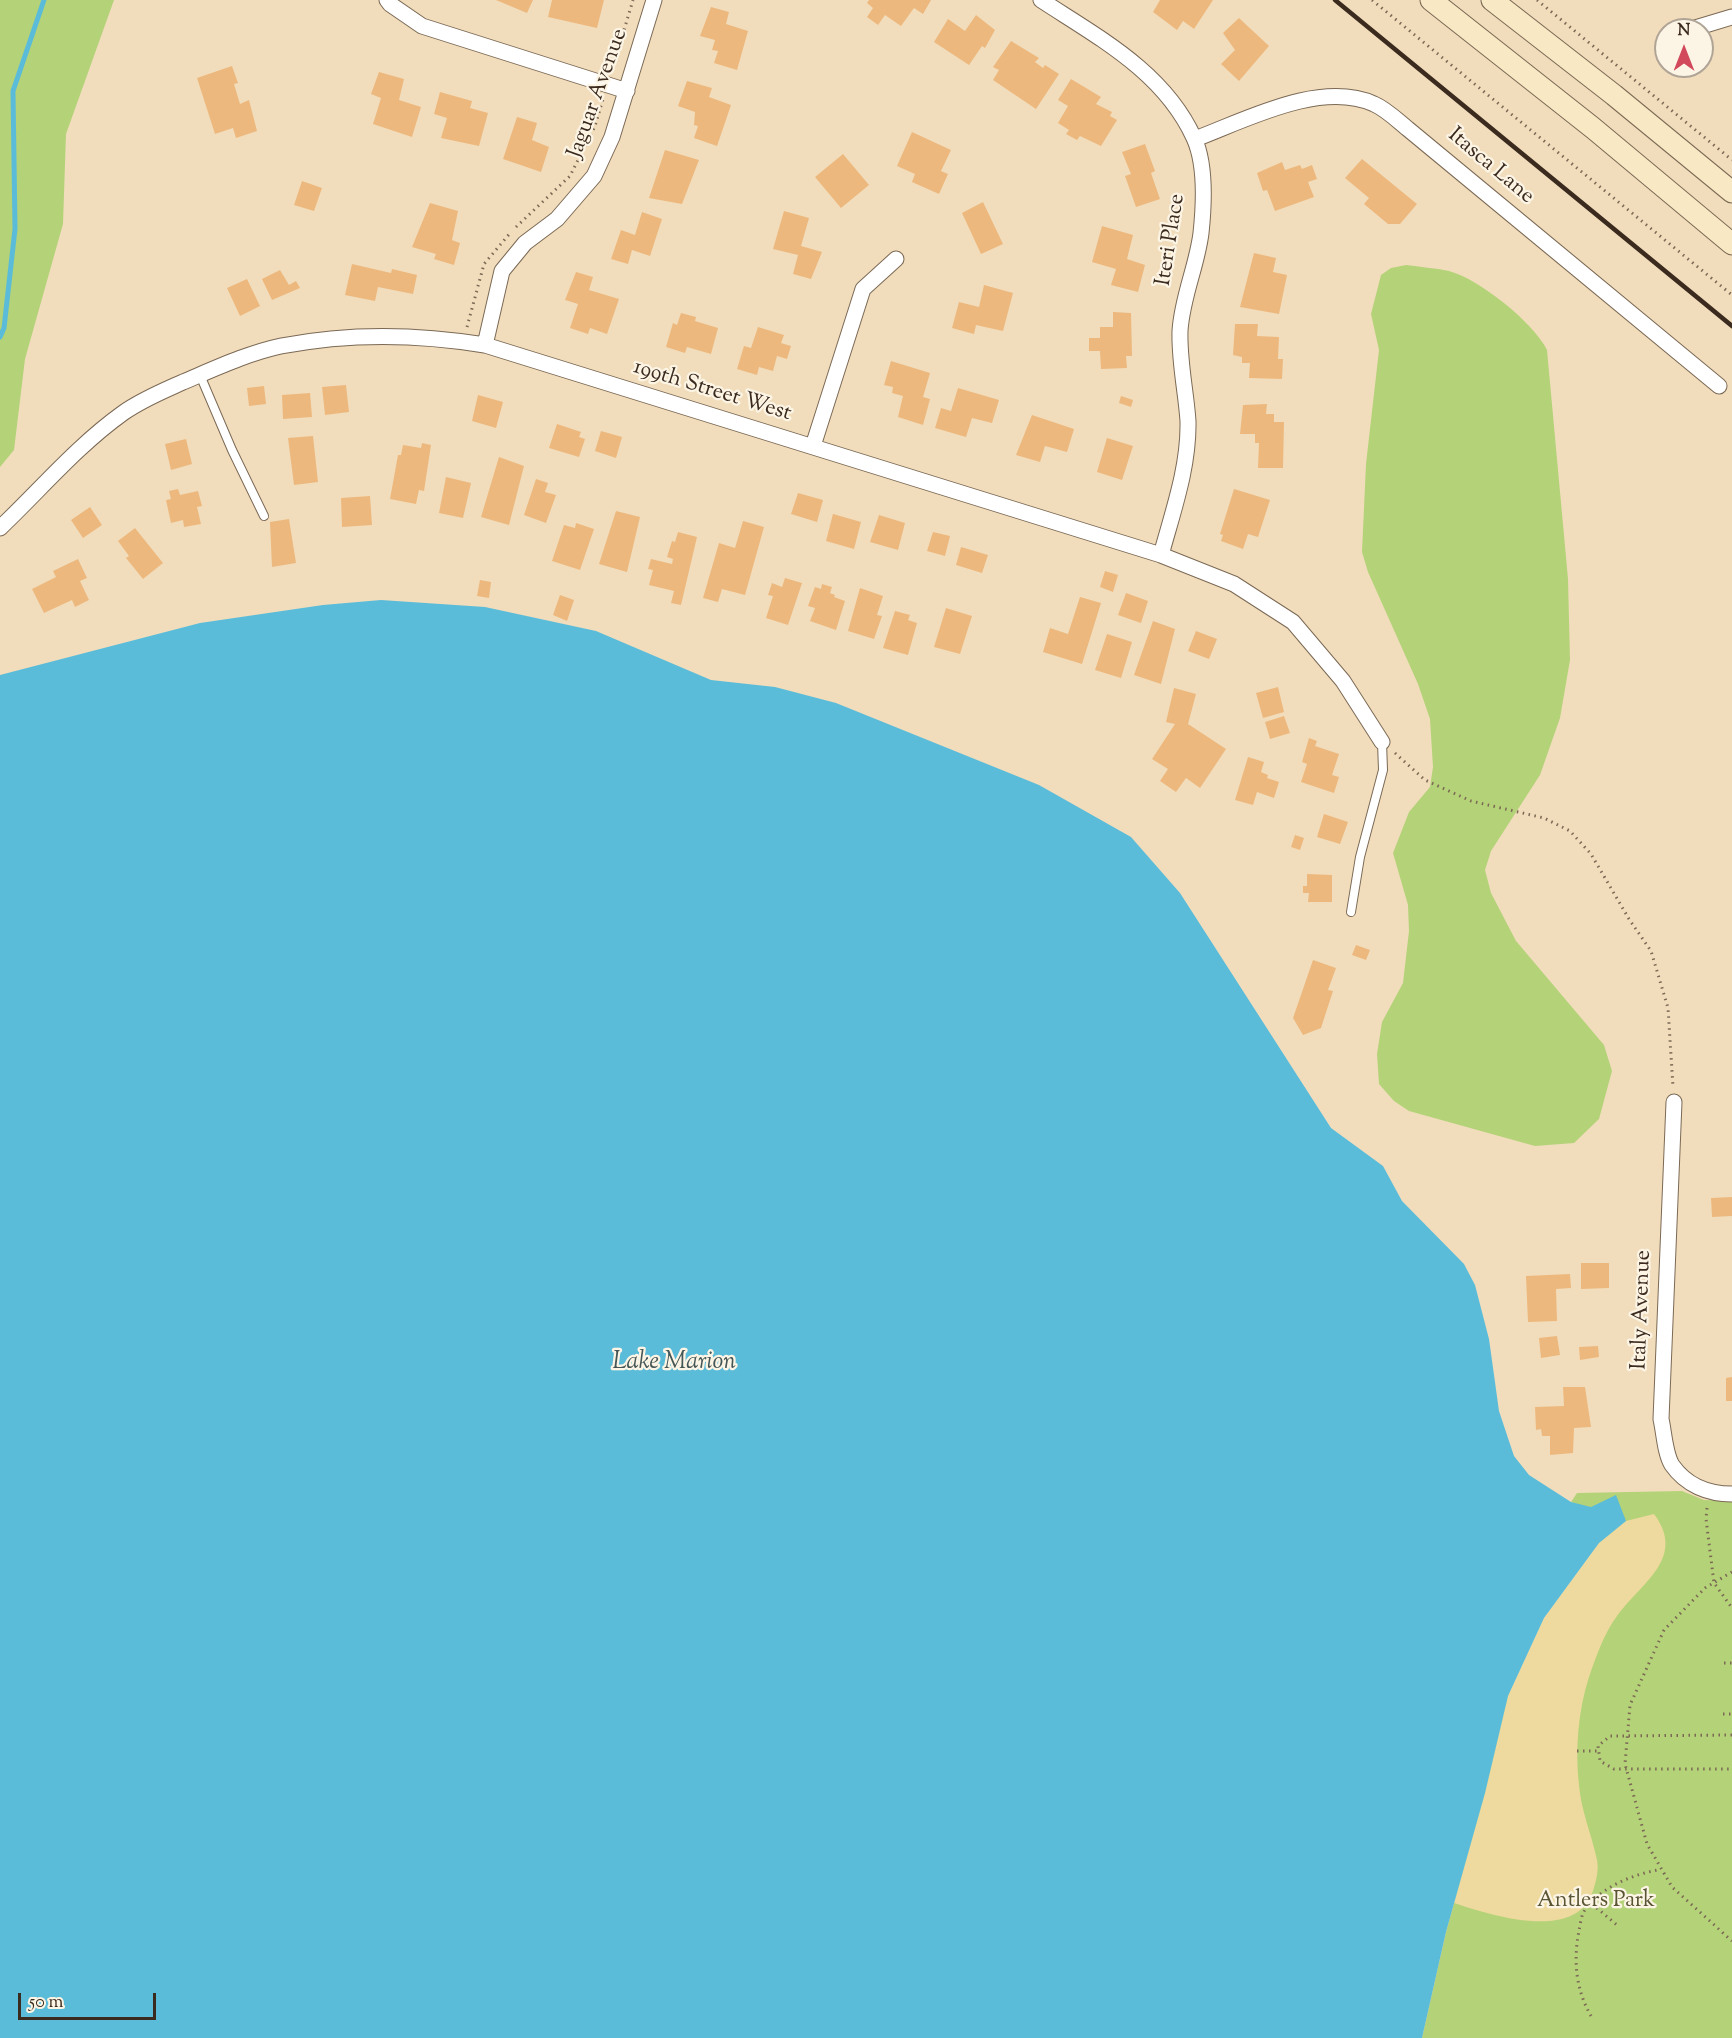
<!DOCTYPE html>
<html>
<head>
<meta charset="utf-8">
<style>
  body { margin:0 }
  #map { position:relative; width:1732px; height:2038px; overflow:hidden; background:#f1ddbc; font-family:"Sorts Mill Goudy",serif }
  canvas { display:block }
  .north { position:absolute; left:1654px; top:18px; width:60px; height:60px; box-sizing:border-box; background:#fcf5e5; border:2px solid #afa495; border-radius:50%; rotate:0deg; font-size:16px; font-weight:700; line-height:24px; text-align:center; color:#3b2a1e }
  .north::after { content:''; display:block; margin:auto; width:21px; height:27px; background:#d1495b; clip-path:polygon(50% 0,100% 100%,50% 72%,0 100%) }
  .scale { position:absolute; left:18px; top:1993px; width:138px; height:27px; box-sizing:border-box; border:3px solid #3b2a1e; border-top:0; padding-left:8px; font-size:18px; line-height:21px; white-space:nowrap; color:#3b2a1e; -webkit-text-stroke:4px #fcf5e5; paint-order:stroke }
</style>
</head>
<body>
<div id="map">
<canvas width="1732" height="2038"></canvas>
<div class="north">N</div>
<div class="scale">50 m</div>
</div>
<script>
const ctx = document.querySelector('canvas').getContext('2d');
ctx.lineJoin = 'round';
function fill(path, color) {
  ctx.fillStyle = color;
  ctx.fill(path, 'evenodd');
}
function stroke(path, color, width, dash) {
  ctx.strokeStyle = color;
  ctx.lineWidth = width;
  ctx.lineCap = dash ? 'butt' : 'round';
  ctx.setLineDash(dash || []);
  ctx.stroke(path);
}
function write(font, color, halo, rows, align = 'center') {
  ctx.font = font + ' "Sorts Mill Goudy",serif';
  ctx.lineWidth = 4.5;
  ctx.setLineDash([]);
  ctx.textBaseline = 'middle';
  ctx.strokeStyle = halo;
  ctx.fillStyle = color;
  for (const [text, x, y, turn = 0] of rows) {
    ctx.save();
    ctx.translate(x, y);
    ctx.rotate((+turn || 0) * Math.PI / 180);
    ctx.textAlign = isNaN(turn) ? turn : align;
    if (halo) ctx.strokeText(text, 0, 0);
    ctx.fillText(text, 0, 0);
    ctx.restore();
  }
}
fill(new Path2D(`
  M0 0H114L66 134 63 224 25 359 14 450 0 467Z
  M1406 265C1420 267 1435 268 1449 271 1479 279 1533 322 1547 350L1568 579 1570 660 1560 718 1540 775 1491 851 1485 870 1491 893 1516 941 1604 1045 1612 1071 1599 1119 1574 1143 1535 1146 1409 1111 1394 1101 1379 1084 1377 1054 1382 1022 1403 983 1409 931 1408 905 1393 853 1409 812 1430 787 1433 767 1430 719 1418 684 1368 572 1362 552 1366 464 1379 350 1371 314 1381 275 1391 268Z
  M1682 1491 1704 1500 1732 1501V2038H1422L1446 1932 1485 1793 1508 1696 1575 1579 1599 1543 1626 1521 1571 1502 1577 1493Z`), '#b4d278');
fill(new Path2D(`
  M1654 1514C1687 1558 1641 1583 1617 1616 1604 1633 1596 1657 1589 1677 1578 1711 1575 1750 1579 1785 1581 1811 1592 1835 1597 1860 1599 1871 1596 1881 1593 1891 1576 1943 1491 1915 1454 1903L1485 1793 1508 1696 1544 1618 1599 1543 1626 1521Z`), '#eeda9e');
fill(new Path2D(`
  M381 600 485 607 596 631 711 680 775 687 836 703 1039 785 1131 837 1180 893 1331 1128 1383 1166 1402 1201 1464 1264 1475 1285 1489 1339 1499 1411 1514 1456 1529 1475 1571 1502 1591 1507 1616 1495 1626 1521 1599 1543 1544 1618 1508 1696 1485 1793 1446 1932 1422 2038H0V675L200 623 323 605Z`), '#5bbcda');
stroke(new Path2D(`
  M0 337 4 328 15 229 13 91 44 0`), '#5bbcda', 5);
fill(new Path2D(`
  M496 0H533L527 13Z
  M552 0H604L597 28 548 17Z
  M869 0H931L923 14 914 8 901 26 885 15 878 25 867 17 873 8 867 3Z
  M1160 0H1213L1194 29 1183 21 1177 30 1153 12Z
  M711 7 729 12 726 24 748 31 737 70 714 63 718 51 712 50 715 40 700 36Z
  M976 15 995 30 985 48 982 46 969 65 934 42 948 19 965 31Z
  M1239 18 1269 46 1239 81 1221 64 1235 50 1223 33Z
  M1011 41 1039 58 1035 62 1043 68 1045 65 1059 74 1036 109 993 80 999 70 993 67Z
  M232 66 238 83 234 84 240 104 249 100 257 131 236 138 233 128 215 134 197 78Z
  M379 72 404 79 399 100 421 107 412 137 373 124 381 98 371 94Z
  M1071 79 1101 97 1096 104 1112 112 1110 116 1117 120 1101 146 1080 136 1077 140 1066 134 1069 130 1058 123 1068 106 1058 100Z
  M687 81 712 88 709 97 731 105 717 146 694 138 698 126 694 125 695 112 678 106Z
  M440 92 472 101 470 108 488 113 479 146 441 138 447 118 434 114Z
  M517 117 537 123 532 140 549 147 541 172 503 159Z
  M912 132 951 150 941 171 948 174 939 194 912 182 915 174 897 166Z
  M1145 144 1155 171 1151 173 1160 199 1136 207 1125 176 1131 174 1122 152Z
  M665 150 699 160 682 204 649 198Z
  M843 154 869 185 841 208 815 177Z
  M1362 159 1417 204 1400 224H1388L1364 204 1369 198 1345 178Z
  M1282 162 1285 170 1300 165 1302 169 1312 165 1317 179 1308 182 1314 197 1275 211 1267 190 1263 191 1257 173Z
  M302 181 322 188 314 211 294 205Z
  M983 202 1003 244 981 254 962 213Z
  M430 203 458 211 452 240 460 243 454 265 434 259 436 254 412 247Z
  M784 211 809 218 801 246 822 252 811 279 793 274 798 255 773 249Z
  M642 212 662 219 650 256 632 250 628 264 611 259 621 230 635 235Z
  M1102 226 1133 235 1127 259 1145 265 1138 292 1111 285 1116 269 1092 262Z
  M1254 253 1276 258 1273 272 1287 275 1279 314 1240 307Z
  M352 264 391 273 392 269 417 275 413 294 378 287 375 301 345 295Z
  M280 270 289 285 296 281 300 288 272 300 262 279Z
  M576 272 593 277 589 290 619 299 607 334 590 328 588 334 570 328 578 304 565 300Z
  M247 279 260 306 240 316 227 288Z
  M984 285 1013 293 1003 331 976 325 974 334 952 328 959 302 979 307Z
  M1113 312 1131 313 1132 356H1126L1127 368 1101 369 1100 351H1089V338H1100V327H1113Z
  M681 313 696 317 695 321 718 328 711 354 687 347 685 353 666 347 673 323 677 325Z
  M1235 324H1258L1257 336 1279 337 1278 359H1283L1282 379 1249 378 1250 363H1242V357L1233 355Z
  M758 327 784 335 781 343 791 346 787 359 777 356 773 371 759 367 757 375 737 369 744 346 751 348Z
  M891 361 930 373 923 397 930 399 923 425 898 417 903 396 892 393 893 387 884 385Z
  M346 385 349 412 325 415 322 387Z
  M264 386 266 404 249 406 247 388Z
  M958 388 999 400 992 423 972 418 966 437 935 428 941 408 951 411Z
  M310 393 312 417 283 419 282 395Z
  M478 395 503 402 496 428 472 421Z
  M1121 396 1133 400 1131 407 1119 403Z
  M1267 404 1266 414H1274V422H1284L1283 468H1258L1259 443H1255V434H1240L1243 405Z
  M1032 415 1074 429 1067 452 1045 446 1040 462 1016 455Z
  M557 424 581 432 579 437 585 439 579 457 549 448Z
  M601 431 622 437 616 458 595 451Z
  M313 436 318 482 294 485 288 438Z
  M1107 438 1133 446 1122 480 1097 472Z
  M186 439 192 464 171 470 165 444Z
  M422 443 431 445 424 491 419 490 416 504 390 499 398 455H401L403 445 421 448Z
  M499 457 524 466 509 525 481 517Z
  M446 477 471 483 463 518 439 513Z
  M536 479 548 483 545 492 556 495 546 523 524 515Z
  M178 489 180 495 198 491 202 506 197 507 201 524 184 527 183 520 171 523 166 500 171 499 169 491Z
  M1234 489 1270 500 1258 537 1248 534 1243 549 1221 541 1223 535 1220 534Z
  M798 493 823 500 817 522 791 514Z
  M370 496 372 525 342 527 341 498Z
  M90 507 102 525 83 538 71 520Z
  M616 511 640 517 627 572 599 564Z
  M833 514 861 522 854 549 826 541Z
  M879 515 905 523 898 550 870 542Z
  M289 519 296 563 272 567 270 522Z
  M743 521 764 527 745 595 722 589 718 602 703 598 719 543 735 548Z
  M576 523 594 529 580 570 552 561 564 525 575 528Z
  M135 528 163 563 143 579 126 558 129 556 118 541Z
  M678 532 697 537 681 605 671 603 674 591 649 585 653 570 648 569 651 559 672 564 673 559 667 557 672 541 675 542Z
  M933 532 950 536 945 556 927 551Z
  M961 547 988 555 982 573 956 565Z
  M78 559 87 578 80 581 89 600 75 607 72 600 44 613 32 589 56 577 53 571Z
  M1105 571 1118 575 1113 592 1100 587Z
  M785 578 802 583 788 625 766 618 773 596 768 595 772 583 782 587Z
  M480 580 491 582 489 598 477 596Z
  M822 584 832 587 830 593 835 595 834 597 845 601 836 630 810 621 815 608 808 606 815 587 821 589Z
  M860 588 883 596 877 615 882 616 874 639 848 631Z
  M1126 593 1148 601 1141 623 1118 615Z
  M560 595 574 600 567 621 553 615Z
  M1080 597 1101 603 1082 664 1043 652 1050 628 1068 634Z
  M946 608 972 616 960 654 934 647Z
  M895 611 910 615 908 620 917 623 908 655 883 648Z
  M1153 621 1175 629 1161 684 1134 675Z
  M1196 631 1217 639 1209 659 1188 651Z
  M1107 634 1132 642 1121 678 1095 670Z
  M1278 687 1284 712 1263 718 1256 693Z
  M1174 688 1196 694 1188 724 1226 749 1200 788 1186 778 1176 792 1160 781 1168 769 1152 759 1175 724 1166 722Z
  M1284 716 1290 733 1270 739 1265 722Z
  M1309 738 1317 741 1315 746 1339 754 1332 775 1339 777 1334 793 1301 782 1307 764 1302 762Z
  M1248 757 1264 762 1261 772 1268 775 1267 778 1279 782 1274 798 1257 792 1253 805 1235 800Z
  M1324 814 1348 822 1340 844 1317 837Z
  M1295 835 1304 838 1300 850 1291 847Z
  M1307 874 1332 875V902H1308L1309 893H1303V886H1307Z
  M1356 945 1370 950 1366 960 1352 955Z
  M1313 960 1336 968 1328 990 1333 991 1321 1028 1303 1035 1293 1018Z
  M1732 1197V1216L1712 1217 1711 1198Z
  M1581 1263H1609V1288L1581 1289Z
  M1570 1274 1571 1288 1556 1289 1557 1321 1528 1322 1526 1276Z
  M1557 1336 1560 1355 1541 1358 1539 1338Z
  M1598 1346 1599 1357 1580 1360 1579 1347Z
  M1732 1377V1401H1726V1378Z
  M1563 1387H1585L1591 1427 1574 1428 1573 1453 1550 1455V1436H1542L1541 1429 1536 1430 1535 1407 1564 1406Z`), '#edb87d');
const lane = new Path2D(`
  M200 375 232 450 264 516
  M1351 912 1360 857 1383 770 1382 742`);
const street = new Path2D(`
  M387 0 390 4 422 26 627 91
  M1041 0C1099 38 1164 72 1194 138 1206 164 1204 205 1201 233 1197 266 1182 297 1180 331 1179 362 1186 391 1188 421 1189 467 1173 511 1161 555
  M1692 29 1732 17
  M1195 139C1246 120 1320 80 1374 104 1386 109 1398 121 1408 129L1719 386
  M485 345 502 271 525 243 557 219 594 176 612 137 654 0
  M813 446 863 289 896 259
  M0 528C41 489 77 446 123 413 141 400 163 391 183 382 214 369 248 353 281 346 348 333 418 334 485 345L1161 555 1234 584 1293 622 1343 681 1382 742
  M1674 1102 1661 1419C1664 1432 1665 1454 1672 1465 1686 1485 1708 1494 1732 1494`);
const secondary = new Path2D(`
  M1431 0 1593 128 1732 244
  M1492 0 1614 95 1732 192`);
stroke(lane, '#7b6955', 10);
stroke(street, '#7b6955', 17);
stroke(secondary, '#7b6955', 23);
stroke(new Path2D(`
  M1372 0 1732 295
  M1537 0 1732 160
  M612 70 633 0
  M516 227 570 176 595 126 603 99
  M467 327 484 264 511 232
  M1395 753 1425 780 1471 801 1544 818 1570 831 1591 854 1629 919 1651 951 1668 1008 1673 1087
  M1707 1508 1706 1519 1714 1583 1732 1608
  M1732 1572 1705 1588 1664 1630 1630 1705 1625 1764 1647 1844 1672 1887 1732 1941
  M1724 1663H1732
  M1723 1714H1732
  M1732 1735 1610 1736 1598 1746 1600 1761 1614 1769H1732
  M1577 1751H1598
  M1592 1904 1617 1925
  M1591 2016C1576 1990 1573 1961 1579 1931 1580 1926 1581 1918 1583 1913 1598 1888 1631 1875 1658 1870`), '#7b6955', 3, [1.5, 4.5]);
stroke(lane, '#fff', 8);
stroke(street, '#fff', 15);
stroke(secondary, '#f8e8c3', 21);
stroke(new Path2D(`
  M1335 0 1732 326`), '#3b2a1e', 4.5);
write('22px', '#3b2a1e', '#fcf5e5', [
  ["Jaguar Avenue",599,94,-70],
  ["Itasca Lane",1490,167,40],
  ["Iteri Place",1172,240,-81],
  ["199th Street West",712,392,17],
  ["Italy Avenue",1643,1310,-88]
]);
write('22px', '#595434', '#fcf5e5', [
  ["Antlers Park",1596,1902]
]);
write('italic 24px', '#455656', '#fcf5e5', [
  ["Lake Marion",674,1364]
]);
</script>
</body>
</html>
